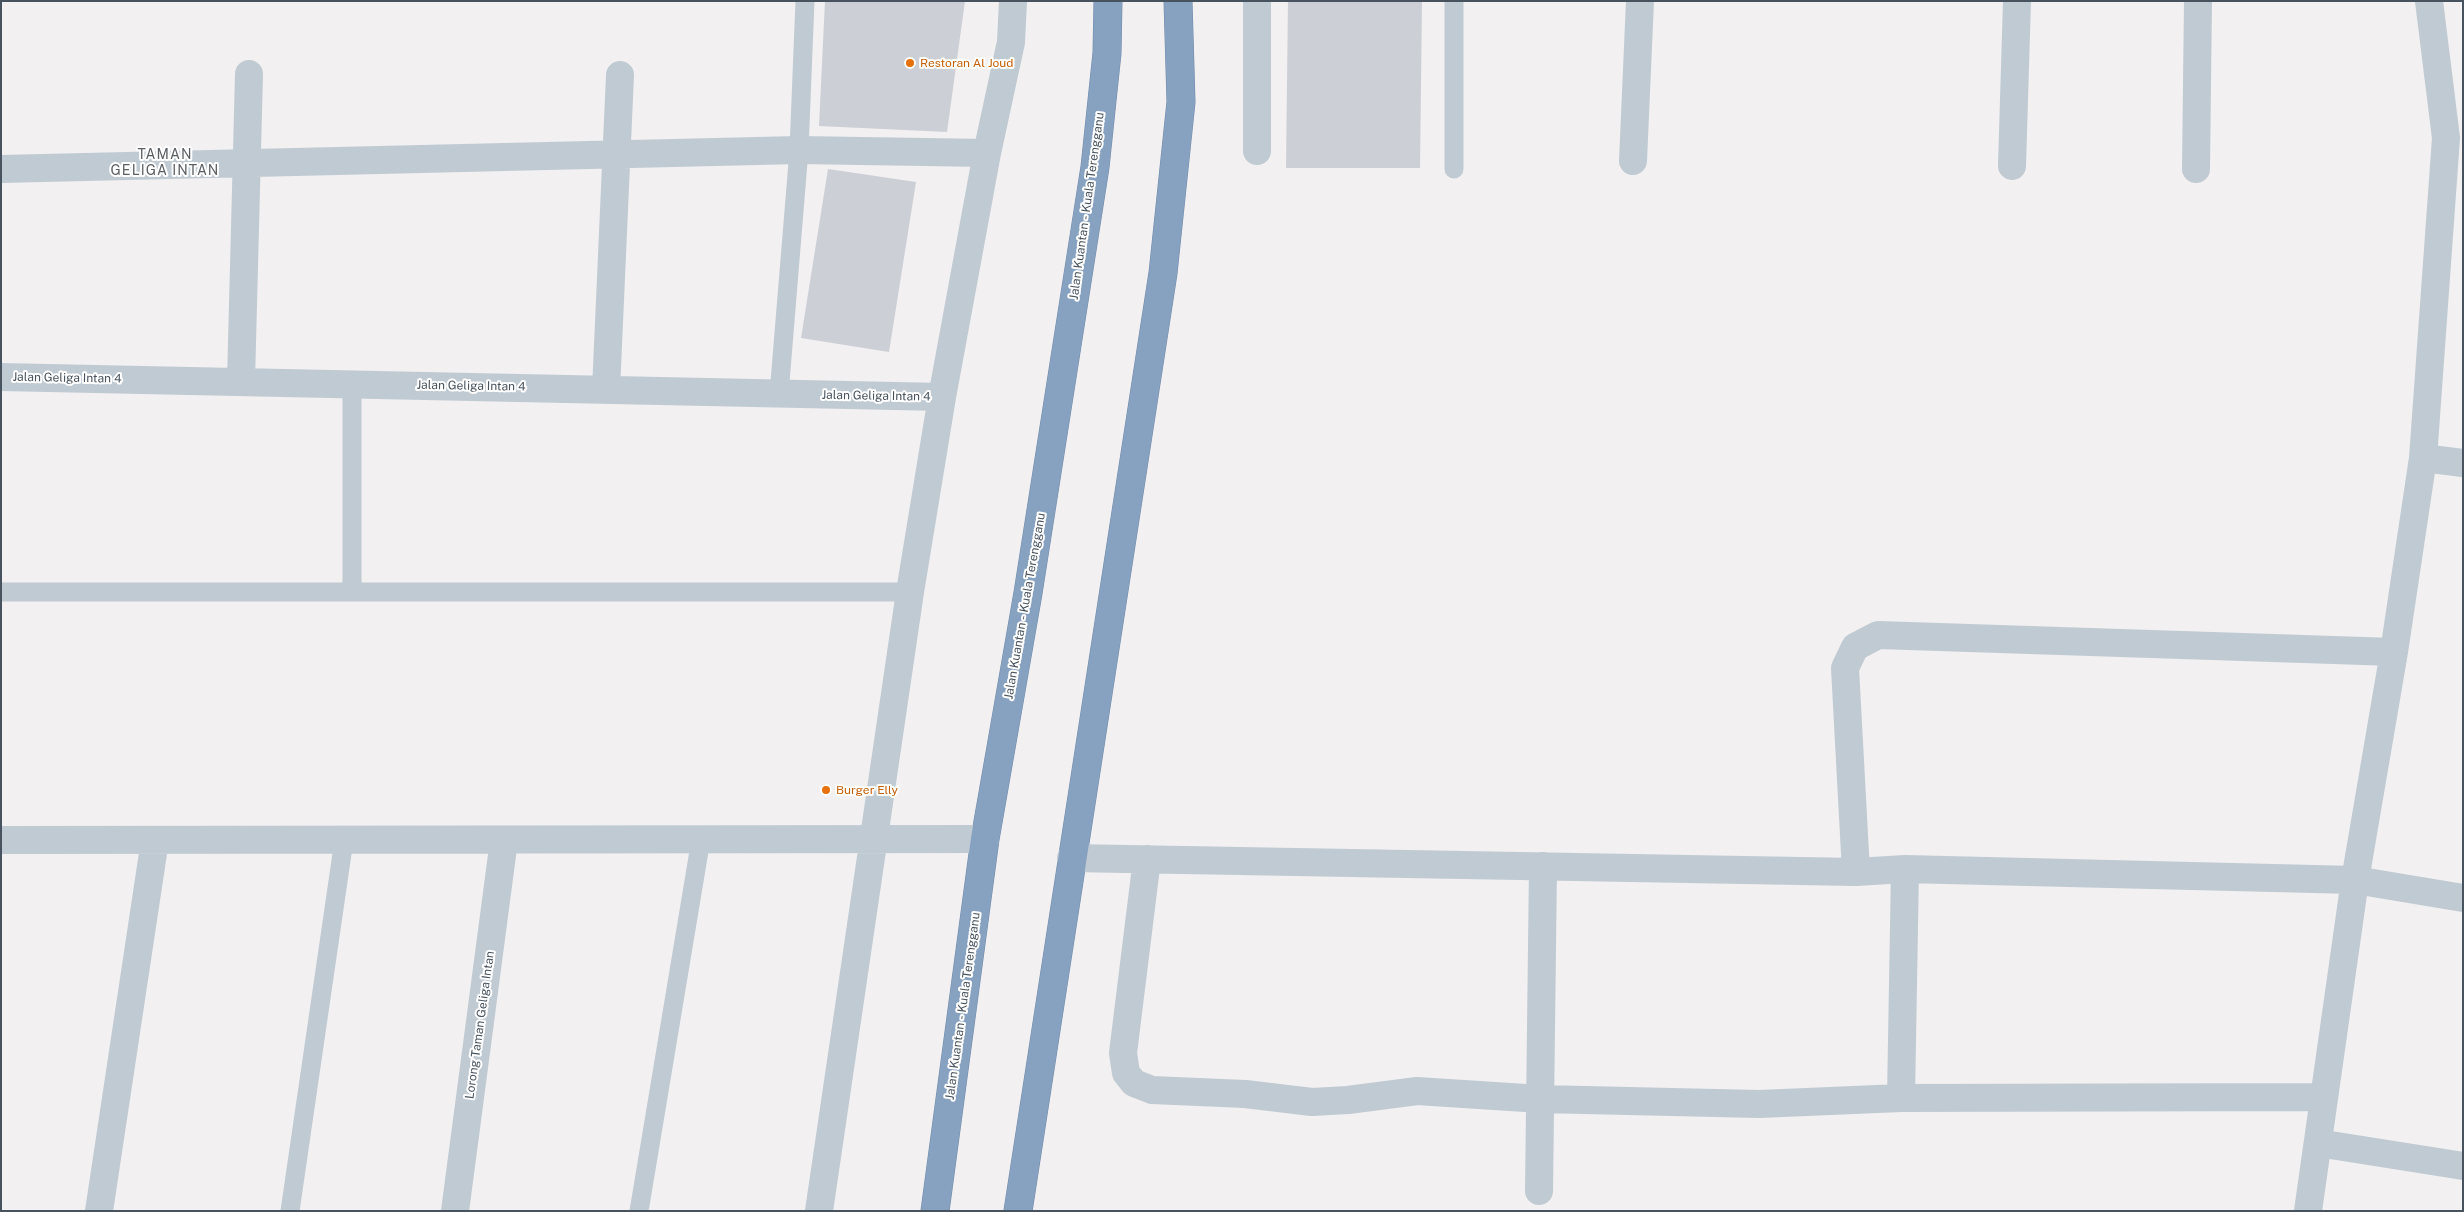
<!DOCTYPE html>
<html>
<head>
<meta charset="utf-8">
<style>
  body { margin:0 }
  #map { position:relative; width:2464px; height:1212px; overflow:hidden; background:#f2f0f0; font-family:"Public Sans",sans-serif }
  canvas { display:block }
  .frame { position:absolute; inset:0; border:2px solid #47535e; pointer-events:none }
</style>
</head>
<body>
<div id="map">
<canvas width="2464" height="1212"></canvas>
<div class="frame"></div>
</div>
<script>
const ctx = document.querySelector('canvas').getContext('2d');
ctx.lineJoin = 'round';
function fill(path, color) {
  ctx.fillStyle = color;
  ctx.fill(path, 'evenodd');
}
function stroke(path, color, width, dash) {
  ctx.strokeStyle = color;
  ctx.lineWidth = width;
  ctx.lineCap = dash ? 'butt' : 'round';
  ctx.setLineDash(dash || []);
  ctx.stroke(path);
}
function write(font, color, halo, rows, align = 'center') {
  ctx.font = font + ' "Public Sans",sans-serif';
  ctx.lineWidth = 4;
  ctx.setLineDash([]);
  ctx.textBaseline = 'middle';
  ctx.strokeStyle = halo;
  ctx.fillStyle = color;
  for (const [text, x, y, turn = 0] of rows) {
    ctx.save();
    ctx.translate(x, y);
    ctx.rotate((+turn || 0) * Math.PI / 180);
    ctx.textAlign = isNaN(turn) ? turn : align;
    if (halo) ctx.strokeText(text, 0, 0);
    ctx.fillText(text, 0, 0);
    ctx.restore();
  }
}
fill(new Path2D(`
  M825 1H965L947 132 819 126Z
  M1288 1H1422L1420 168H1286Z
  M828 169 916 182 889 352 801 338Z`), '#cccfd5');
const highway = new Path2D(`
  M935 1211 985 839 1028 593 1095 167 1107 53 1108 1
  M1018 1211 1163 273 1181 102 1178 1`);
stroke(highway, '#728cac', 29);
stroke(new Path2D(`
  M1454 169V1
  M352 384V592
  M779 394 799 150 805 1
  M1 592H910
  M290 1211 344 840
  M639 1211 701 839`), '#c0cad2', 19);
stroke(new Path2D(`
  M1257 151V1
  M1633 161 1640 1
  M2012 166 2017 1
  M1 169 799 150 987 153
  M2196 169 2198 1
  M1 377 942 397
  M241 381 249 74
  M606 390 620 75
  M2423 458 2463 463
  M1 840 985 839
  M1071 858 1856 872 1905 869 2355 880 2463 898
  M1147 859 1123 1053 1126 1073 1134 1083 1152 1090 1245 1094 1312 1102 1348 1100 1417 1091 1541 1099 1759 1104 1901 1098 2324 1097
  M1856 872 1845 668 1855 647 1878 635 2394 652
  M1901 1098 1905 869
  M2318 1143 2463 1166
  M1539 1191 1543 866
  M99 1211 155 840
  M455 1211 504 840
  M819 1211 910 592 942 397 987 153 1011 42 1013 1
  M2308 1211 2355 880 2394 652 2423 458 2446 138 2429 1`), '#c0cad2', 28);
stroke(highway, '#87a1c0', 28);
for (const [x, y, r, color] of [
  [910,63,5,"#e8710a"],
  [826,790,5,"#e8710a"]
]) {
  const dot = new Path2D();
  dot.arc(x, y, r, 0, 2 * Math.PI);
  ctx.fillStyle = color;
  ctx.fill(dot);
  stroke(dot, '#fff', 2);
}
write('12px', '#c56008', '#fff', [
  ["Restoran Al Joud",920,63],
  ["Burger Elly",836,790]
], 'left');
write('12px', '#47535e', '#fff', [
  ["Jalan Kuantan - Kuala Terengganu",1087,206,-82],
  ["Jalan Geliga Intan 4",67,378,1],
  ["Jalan Geliga Intan 4",471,386,1],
  ["Jalan Geliga Intan 4",876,396,1],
  ["Jalan Kuantan - Kuala Terengganu",1025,606,-80],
  ["Jalan Kuantan - Kuala Terengganu",963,1006,-82],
  ["Lorong Taman Geliga Intan",480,1025,-82]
]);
ctx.letterSpacing = '1px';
write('14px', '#5c6065', '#fff', [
  ["TAMAN",165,155],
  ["GELIGA INTAN",165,171]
]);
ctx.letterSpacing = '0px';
</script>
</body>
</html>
